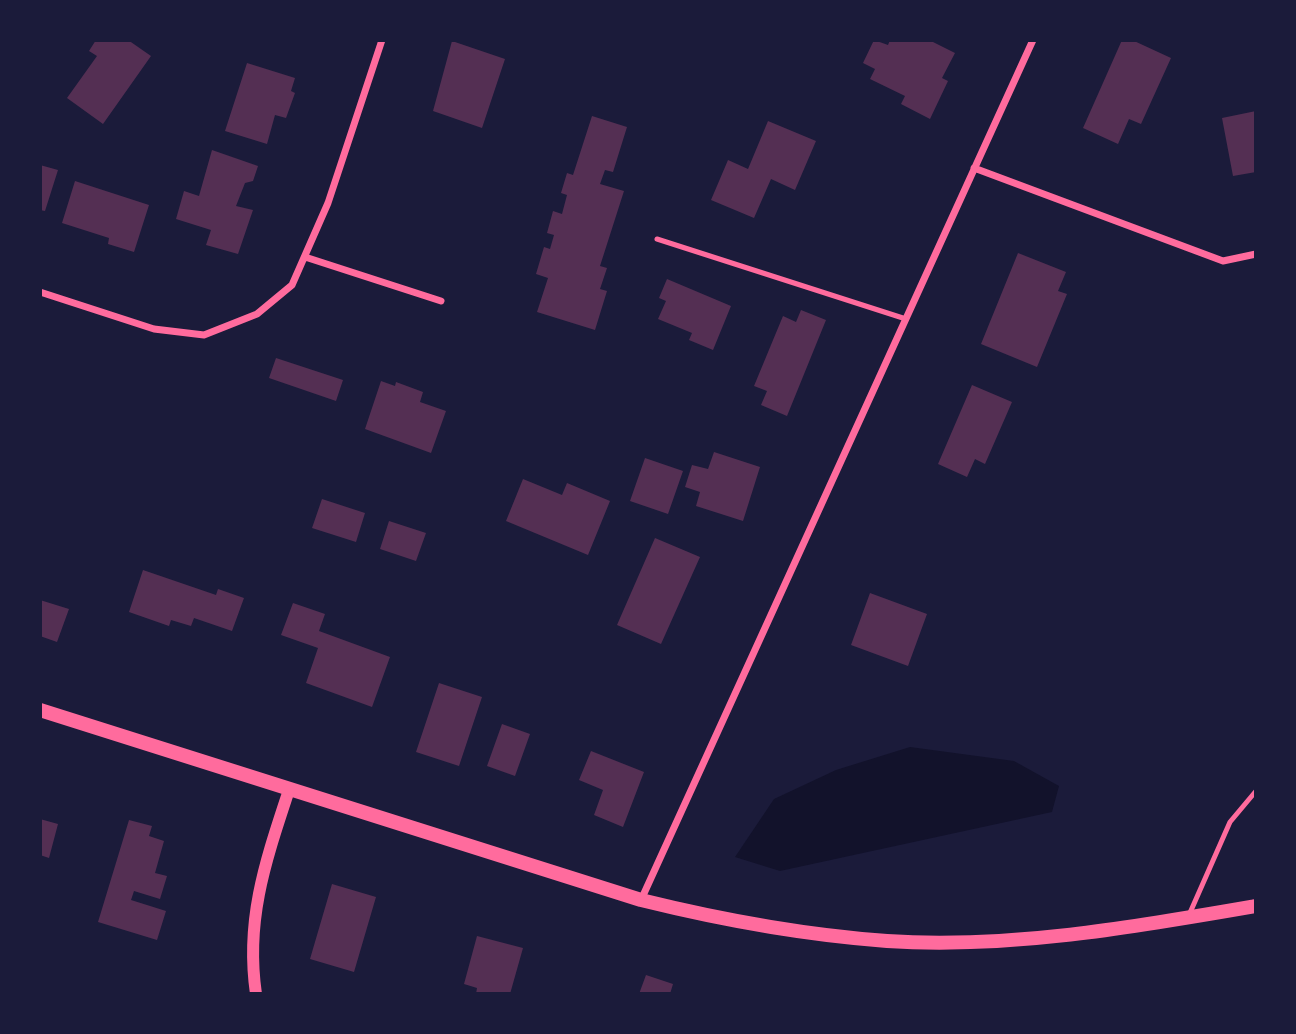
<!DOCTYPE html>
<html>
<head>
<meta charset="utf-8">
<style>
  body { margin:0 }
  #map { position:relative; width:1296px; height:1034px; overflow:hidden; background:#1b1b3a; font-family:Ubuntu,sans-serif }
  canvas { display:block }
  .frame { position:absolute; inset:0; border:42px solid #1b1b3a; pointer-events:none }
</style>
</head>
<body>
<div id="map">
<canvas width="1296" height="1034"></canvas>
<div class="frame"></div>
</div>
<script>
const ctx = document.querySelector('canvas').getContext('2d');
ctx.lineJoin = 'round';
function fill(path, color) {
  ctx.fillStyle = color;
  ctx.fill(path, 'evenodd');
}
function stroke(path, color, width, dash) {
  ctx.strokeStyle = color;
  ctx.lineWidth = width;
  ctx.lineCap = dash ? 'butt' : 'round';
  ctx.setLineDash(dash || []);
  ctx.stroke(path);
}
fill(new Path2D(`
  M910 747 1014 761 1059 786 1052 812 780 871 735 857 774 799 836 770Z`), '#12122b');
fill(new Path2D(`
  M96 40H128L151 56 103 124 67 98 97 56 89 51Z
  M874 40 888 45 890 40H929L955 53 942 78 948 81 930 119 901 104 905 96 870 79 875 69 863 63Z
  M1122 40H1132L1171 58 1141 124 1129 119 1118 144 1083 128Z
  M452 41 505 59 482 128 433 111Z
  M247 63 295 78 291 91 295 93 286 118 275 115 267 144 225 131Z
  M1256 111V172L1233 176 1222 118Z
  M592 116 627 127 613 172 605 170 600 184 624 191 600 266 607 268 600 289 607 291 595 330 537 312 548 278 536 274 544 247 550 249 554 235 547 233 553 211 562 214 567 195 561 193 567 173 573 175Z
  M768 121 816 141 795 190 771 179 754 218 711 200 728 160 748 169Z
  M212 150 258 166 253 181 245 183 236 206 253 210 238 254 206 245 211 230 176 219 184 191 199 196Z
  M40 165 58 170 45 211 40 210Z
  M75 181 149 205 134 252 108 244 109 238 62 223Z
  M1018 253 1066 272 1058 291 1067 294 1037 367 981 344Z
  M667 279 731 306 713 350 689 340 692 333 658 319 666 301 659 298Z
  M801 310 826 320 787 416 761 405 767 391 754 386 783 316 796 322Z
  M276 358 343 380 336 401 269 378Z
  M381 381 395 386 396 382 423 392 420 402 446 411 431 453 365 429Z
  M972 385 1012 402 985 464 975 459 967 477 938 464Z
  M714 452 760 467 743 521 696 506 700 492 685 487 692 465 708 469Z
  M645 458 683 471 668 514 630 501Z
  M523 479 562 495 567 483 610 501 588 555 506 521Z
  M322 499 365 513 356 542 312 528Z
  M389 521 426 533 416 561 380 549Z
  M655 538 700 557 661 644 617 625Z
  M143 570 216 595 218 589 244 598 232 631 194 618 191 626 171 620 169 626 129 612Z
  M870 593 927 614 908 666 851 645Z
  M40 600 69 609 57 642 40 636Z
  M293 603 325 614 319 631 390 657 372 707 306 683 318 648 281 635Z
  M439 683 482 697 459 766 416 752Z
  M502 724 530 734 515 776 487 766Z
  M591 751 644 772 623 827 594 815 603 790 579 780Z
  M40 819 58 824 49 858 40 855Z
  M129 820 152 826 149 836 164 841 155 873 167 876 160 899 134 891 131 900 166 911 157 940 98 922Z
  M332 884 376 897 354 972 310 959Z
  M477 936 523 948 510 994H476L477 988 464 984Z
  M646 975 673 984 670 994H639Z`), '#542f53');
stroke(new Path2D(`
  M657 239 906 319
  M1189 915 1230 822 1256 791`), '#ff6b9d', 5);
stroke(new Path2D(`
  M974 168 1223 261 1256 254
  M305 257 441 301
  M40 292 154 329 204 335 257 314 292 285 328 203 382 40
  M641 900 1033 40`), '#ff6b9d', 7);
stroke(new Path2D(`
  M256 994C245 919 266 860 289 790`), '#ff6b9d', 12);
stroke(new Path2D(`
  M40 710 641 900C722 920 804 935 887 941 1010 949 1135 927 1256 906`), '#ff6b9d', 14);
</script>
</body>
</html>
